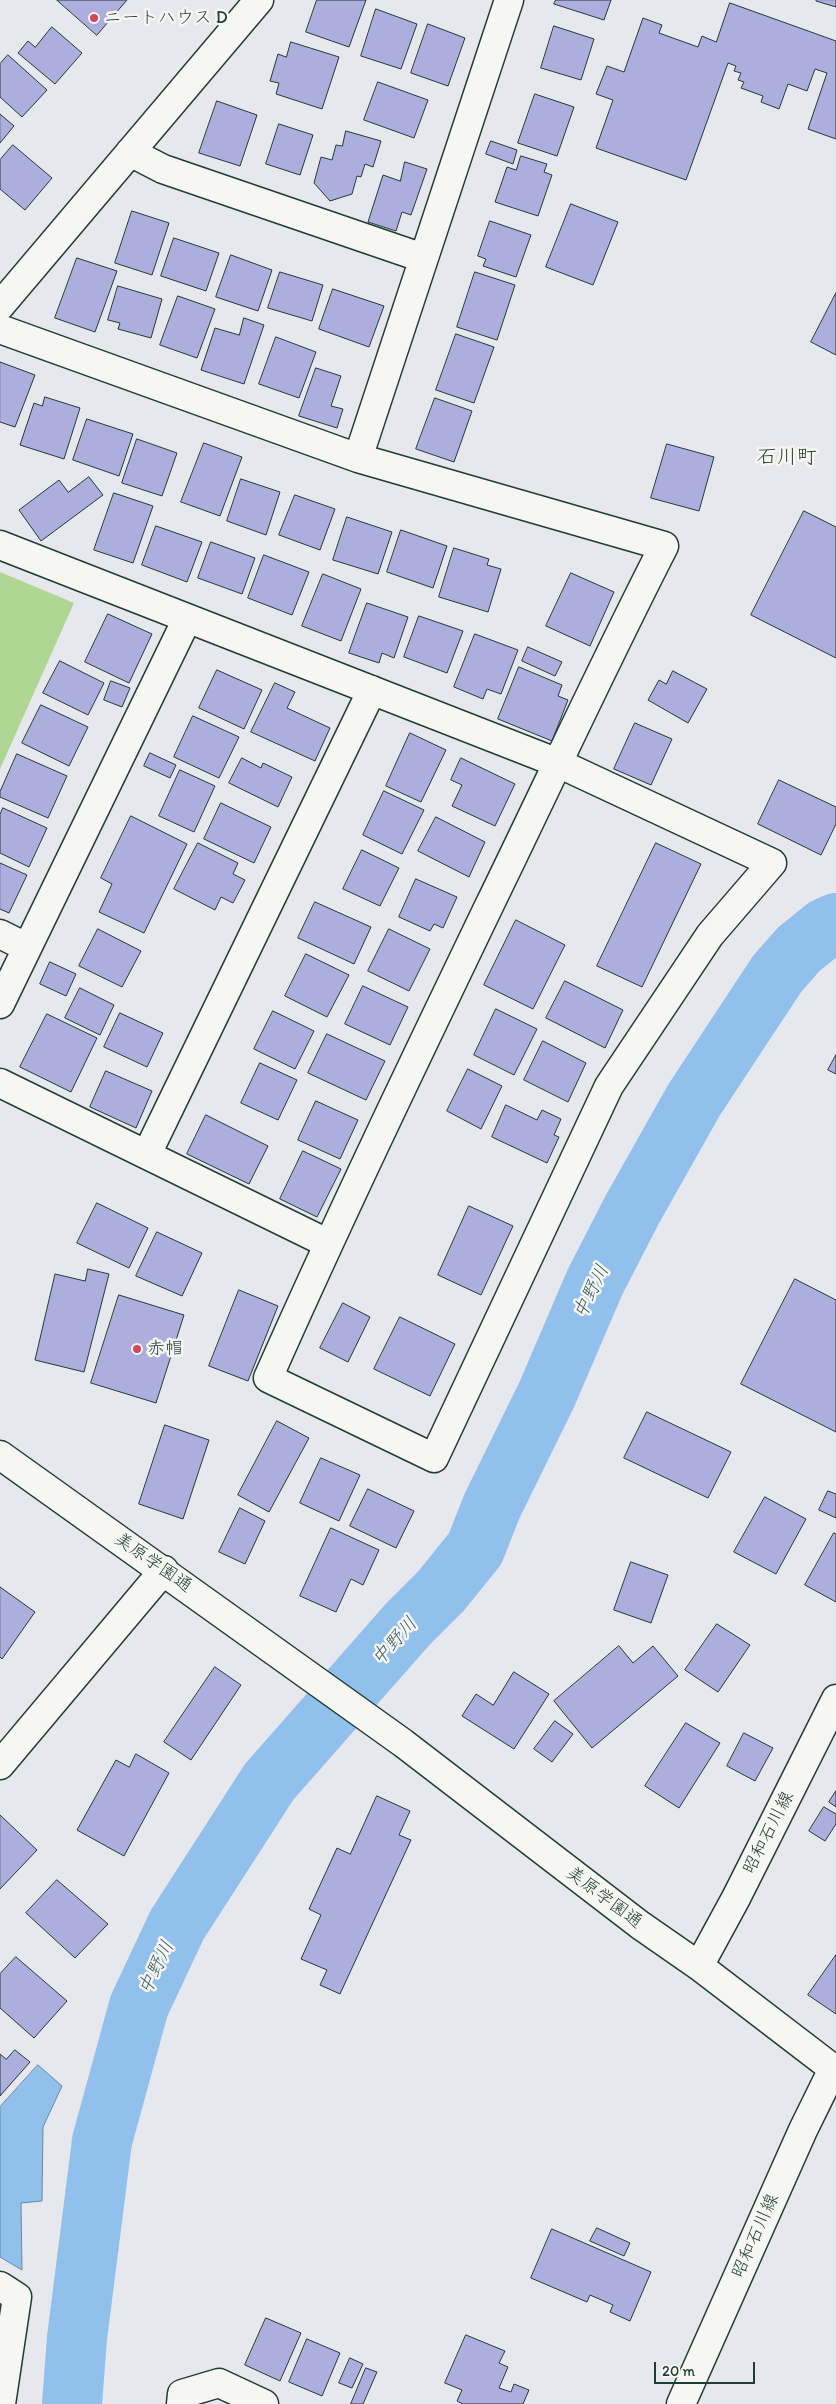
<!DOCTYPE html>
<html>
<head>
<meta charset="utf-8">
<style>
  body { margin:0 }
  #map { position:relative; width:836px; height:2404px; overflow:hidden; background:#e7e7ee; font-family:Itim,sans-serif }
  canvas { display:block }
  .scale { position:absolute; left:654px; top:2362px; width:101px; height:22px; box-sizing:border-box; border:2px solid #1f3d34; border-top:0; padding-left:6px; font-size:15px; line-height:18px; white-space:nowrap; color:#1f3d34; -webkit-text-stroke:4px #f6f6f2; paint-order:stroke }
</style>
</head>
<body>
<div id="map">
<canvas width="836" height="2404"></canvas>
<div class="scale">20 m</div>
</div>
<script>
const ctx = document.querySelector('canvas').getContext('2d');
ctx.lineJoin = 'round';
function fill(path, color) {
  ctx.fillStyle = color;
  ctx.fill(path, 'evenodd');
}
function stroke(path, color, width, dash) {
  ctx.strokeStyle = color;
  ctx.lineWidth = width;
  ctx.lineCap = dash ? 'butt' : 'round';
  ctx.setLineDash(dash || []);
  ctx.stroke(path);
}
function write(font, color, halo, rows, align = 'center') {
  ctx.font = font + ' Itim,"Klee One",sans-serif';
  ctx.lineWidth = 5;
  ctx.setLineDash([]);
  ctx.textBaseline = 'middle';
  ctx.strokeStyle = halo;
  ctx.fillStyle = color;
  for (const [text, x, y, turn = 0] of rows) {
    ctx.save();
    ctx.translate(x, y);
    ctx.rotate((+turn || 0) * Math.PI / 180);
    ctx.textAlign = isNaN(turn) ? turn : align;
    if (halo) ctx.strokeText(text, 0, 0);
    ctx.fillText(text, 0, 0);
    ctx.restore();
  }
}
fill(new Path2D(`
  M0 572 74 603 0 769Z`), '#afd692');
const water = new Path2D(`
  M38 2065 62 2086 43 2127 42 2201 21 2203 22 2270 0 2257V2107Z`);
fill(water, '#90c0eb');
stroke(water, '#638ca2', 1);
stroke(new Path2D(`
  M72 2404 77 2338 102 2141 139 2006 177 1925 269 1782 408 1624 441 1591 475 1549 492 1506 547 1394 595 1282 632 1210 694 1100 777 974 799 949 825 928 836 923`), '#90c0eb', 60);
const building = new Path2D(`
  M57 0H127L97 35Z
  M317 0H366L349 47 306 32Z
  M556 0H611L604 20 554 4Z
  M836 0V7L816 1V0Z
  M730 3 836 41V139L808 129 827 73 815 69 807 91 788 84 779 109 761 102 763 96 741 88 744 82 738 80 741 73 734 71 736 66 728 63 686 180 596 148 613 100 596 94 607 66 624 72 643 18 662 25 659 33 698 47 702 36 716 42Z
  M376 9 417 24 401 69 361 56Z
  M428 24 465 38 448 86 411 73Z
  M554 26 594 39 581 80 541 68Z
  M52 27 82 53 55 84 18 53 28 41 35 47Z
  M291 42 339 57 322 109 276 94 279 83 270 81 278 54 286 57Z
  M8 55 47 90 22 117 0 97V64Z
  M378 82 428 100 414 138 364 120Z
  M535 94 574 107 557 156 518 143Z
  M217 101 257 115 240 166 199 153Z
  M0 114 14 126 0 143Z
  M279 124 313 135 300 175 266 164Z
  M346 131 381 141 373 167 365 164 361 177 357 176 352 194 330 201 314 183 321 157 332 160 336 145 342 146Z
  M491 141 517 150 513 164 486 154Z
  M13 145 52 178 25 210 0 189V160Z
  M521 156 547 164 544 172 552 175 538 216 495 202 507 167 516 170Z
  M405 162 427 169 411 215 402 212 396 231 368 222 383 175 400 181Z
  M571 204 618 222 593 285 546 267Z
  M132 211 169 223 152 275 115 263Z
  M490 221 531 235 516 277 483 266 486 259 478 256Z
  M174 238 219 253 206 291 161 276Z
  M231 255 272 270 258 311 216 297Z
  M77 258 117 271 95 332 55 318Z
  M280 272 323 285 312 321 268 308Z
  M475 272 515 285 497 340 457 327Z
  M118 286 162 299 151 338 118 329 120 323 108 320Z
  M333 289 384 306 369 347 319 329Z
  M836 293V355L811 342Z
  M178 296 215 309 197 358 160 345Z
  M244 318 264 325 244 384 201 370 215 328 239 335Z
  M456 334 494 347 474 403 436 390Z
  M276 337 316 352 299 398 259 384Z
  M0 362 35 375 15 427 0 422Z
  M316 368 341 376 331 406 343 409 337 428 299 416Z
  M45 397 80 408 64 459 20 445 34 403 42 406Z
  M435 398 472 411 454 462 416 449Z
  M87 419 133 434 119 476 73 460Z
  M137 439 177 453 162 496 122 483Z
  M204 443 242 457 220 516 181 502Z
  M667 444 714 457 699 511 651 498Z
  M89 477 103 495 41 541 19 510 59 480 68 492Z
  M241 479 280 492 266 535 227 521Z
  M114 493 153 506 133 563 94 550Z
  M295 495 335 509 320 550 279 535Z
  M804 511 836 527V658L751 615Z
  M347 517 392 532 378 574 333 560Z
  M156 526 202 542 187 582 142 565Z
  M401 530 447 546 433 588 387 572Z
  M211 542 255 558 242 594 198 578Z
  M454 548 489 559 487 565 501 569 488 612 439 597Z
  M264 555 309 572 292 615 248 598Z
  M571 573 614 592 590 646 546 626Z
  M323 574 361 589 341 641 302 626Z
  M367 603 408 617 394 658 382 653 379 663 349 653Z
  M108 614 152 634 129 683 85 662Z
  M419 616 463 631 447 673 404 657Z
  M475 634 518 650 501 694 487 689 483 699 454 687Z
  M528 647 562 662 555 676 522 661Z
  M60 661 104 683 88 715 43 693Z
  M519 667 562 685 558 696 568 700 552 741 498 719Z
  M217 670 262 690 244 729 199 708Z
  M673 671 707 689 688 723 648 700 659 680 666 684Z
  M111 681 130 688 122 707 104 700Z
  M275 683 295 692 287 708 330 728 315 761 251 732Z
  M41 705 88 727 69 766 22 743Z
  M193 716 239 737 219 778 174 757Z
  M635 723 672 739 651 785 614 769Z
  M410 733 446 750 421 802 386 786Z
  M150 753 176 765 170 778 144 766Z
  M17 754 67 776 48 818 0 797V792Z
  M242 758 261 768 263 763 292 777 278 807 229 783Z
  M461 758 515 784 495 826 452 806 462 785 451 780Z
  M180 770 215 786 194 832 159 816Z
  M779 780 836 807V824L821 855 758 824Z
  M384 791 424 810 402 854 363 835Z
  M221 803 271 827 254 863 204 839Z
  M3 808 47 828 29 867 0 853V815Z
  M131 816 187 844 144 933 99 912 112 884 101 878Z
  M436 817 485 842 469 877 418 851Z
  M198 843 238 863 233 874 245 880 233 903 221 897 215 910 174 889Z
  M656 843 701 864 642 987 597 966Z
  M362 850 399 868 380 906 343 889Z
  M0 863 27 875 9 913 0 909Z
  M416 879 457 897 443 928 434 924 430 931 399 917Z
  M315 902 371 927 354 964 298 938Z
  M516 920 565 945 533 1009 484 985Z
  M98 929 141 951 122 987 79 966Z
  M389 929 430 949 409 991 368 971Z
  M306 954 349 975 327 1017 285 996Z
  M50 962 76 974 66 996 40 984Z
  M565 981 623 1010 605 1048 546 1018Z
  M363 986 408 1007 390 1045 345 1024Z
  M80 988 114 1005 100 1035 65 1018Z
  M496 1009 537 1029 514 1075 474 1055Z
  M273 1011 314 1031 295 1069 254 1049Z
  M120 1013 163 1033 147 1067 104 1047Z
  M47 1014 97 1038 71 1092 20 1067Z
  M327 1034 385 1061 366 1100 308 1073Z
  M543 1041 586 1063 568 1102 524 1080Z
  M836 1055V1074L828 1070Z
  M260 1063 297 1080 278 1120 241 1103Z
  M468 1069 502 1086 481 1129 447 1111Z
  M106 1071 152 1091 136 1128 90 1107Z
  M316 1101 358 1120 340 1159 298 1140Z
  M506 1105 537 1120 542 1110 561 1119 554 1135 559 1137 547 1163 492 1137Z
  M206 1115 268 1146 249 1184 187 1154Z
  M303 1151 341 1169 317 1217 280 1199Z
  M97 1203 148 1228 129 1268 77 1243Z
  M469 1206 513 1226 481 1295 438 1275Z
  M157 1232 202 1253 182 1296 136 1276Z
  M88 1269 109 1274 84 1372 35 1360 55 1274 85 1281Z
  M795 1279 836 1300V1432L741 1384Z
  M239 1290 278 1306 248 1381 209 1366Z
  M119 1295 184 1315 156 1403 91 1383Z
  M343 1303 370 1317 348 1362 320 1348Z
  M400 1317 455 1344 430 1396 374 1369Z
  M647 1412 731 1452 708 1498 624 1458Z
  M277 1421 309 1438 269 1512 238 1495Z
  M165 1425 209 1440 183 1519 139 1504Z
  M321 1458 360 1475 339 1521 300 1503Z
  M368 1489 414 1511 396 1548 350 1526Z
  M828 1491 836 1494V1518L819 1510Z
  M765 1497 806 1519 776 1574 734 1552Z
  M240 1508 265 1521 245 1564 219 1552Z
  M331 1528 379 1550 363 1585 351 1579 336 1612 300 1596Z
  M834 1533 836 1534V1602L805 1585Z
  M631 1562 668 1575 651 1623 614 1610Z
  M0 1587 35 1612 2 1659 0 1657Z
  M717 1624 750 1645 718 1692 685 1670Z
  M619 1646 633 1663 653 1646 678 1676 592 1748 554 1701Z
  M215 1667 241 1685 191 1760 164 1742Z
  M514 1672 549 1694 514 1749 462 1716 476 1694 493 1705Z
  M555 1721 573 1734 552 1762 534 1749Z
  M686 1723 720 1743 679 1808 645 1786Z
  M744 1733 773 1748 755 1781 727 1766Z
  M136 1754 169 1773 124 1856 77 1830 116 1760 129 1767Z
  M836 1791V1807L829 1802Z
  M377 1796 410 1811 399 1835 411 1840 340 1994 320 1985 327 1970 301 1959 321 1915 309 1909 337 1848 350 1854Z
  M824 1807 836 1814V1824L825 1841 809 1831Z
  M0 1815 37 1850 0 1889Z
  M57 1880 108 1924 75 1958 26 1913Z
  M836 1955V2014L808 1995Z
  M16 1957 67 2001 34 2038 0 2008V1974Z
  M15 2050 30 2062 0 2096V2054L6 2059Z
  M597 2228 630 2243 624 2256 590 2241Z
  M552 2229 651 2272 630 2321 610 2312 613 2305 590 2295 587 2302 531 2278Z
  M266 2318 301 2333 280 2381 245 2365Z
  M466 2335 505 2351 499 2363 508 2367 499 2388 511 2392 514 2384 529 2390 523 2404H463L457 2401 462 2390 445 2383Z
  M307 2339 340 2353 322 2396 289 2382Z
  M350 2358 363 2364 352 2388 339 2383Z
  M366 2368 377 2372 363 2404H351Z`);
fill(building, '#adadde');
stroke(building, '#1f3d34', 1);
const minor = new Path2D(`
  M130 152 163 169 423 258
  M0 306 259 0
  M0 329 358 458 664 546C603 665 547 787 488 908 413 1064 338 1220 268 1378L434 1458 609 1086 710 935 772 863 558 763 0 545
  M358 458 509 0
  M0 934 26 947
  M0 1004 187 619
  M0 1083 327 1243
  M147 1154 372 690
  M0 1455 403 1743 640 1925 699 1966 836 2071
  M0 1765 164 1570
  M699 1966 736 1898 836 1699
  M0 2286 17 2297 1 2404
  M181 2404 182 2394 219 2383 264 2404
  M681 2404 803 2130 833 2069`);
stroke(minor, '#1f3d34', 31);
stroke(minor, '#f6f6f2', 28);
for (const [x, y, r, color] of [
  [94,18,5,"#d1495b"],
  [137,1349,5,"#d1495b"]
]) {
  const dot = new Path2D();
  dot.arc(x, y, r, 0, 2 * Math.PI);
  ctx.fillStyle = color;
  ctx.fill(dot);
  stroke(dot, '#f6f6f2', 2);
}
write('18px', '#1f3d34', '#f6f6f2', [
  ["ニートハウス D",104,18],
  ["赤帽",147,1349]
], 'left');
write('18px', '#1f3d34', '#f6f6f2', [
  ["美原学園通",153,1563,35],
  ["昭和石川線",769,1833,-63],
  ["美原学園通",604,1898,37],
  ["昭和石川線",756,2236,-66]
]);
write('italic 19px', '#3b5e62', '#f6f6f2', [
  ["中野川",592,1292,-64],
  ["中野川",395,1642,-48],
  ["中野川",157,1968,-64]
]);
write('20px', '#1f3d34', '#f6f6f2', [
  ["石川町",787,458]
]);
</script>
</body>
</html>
